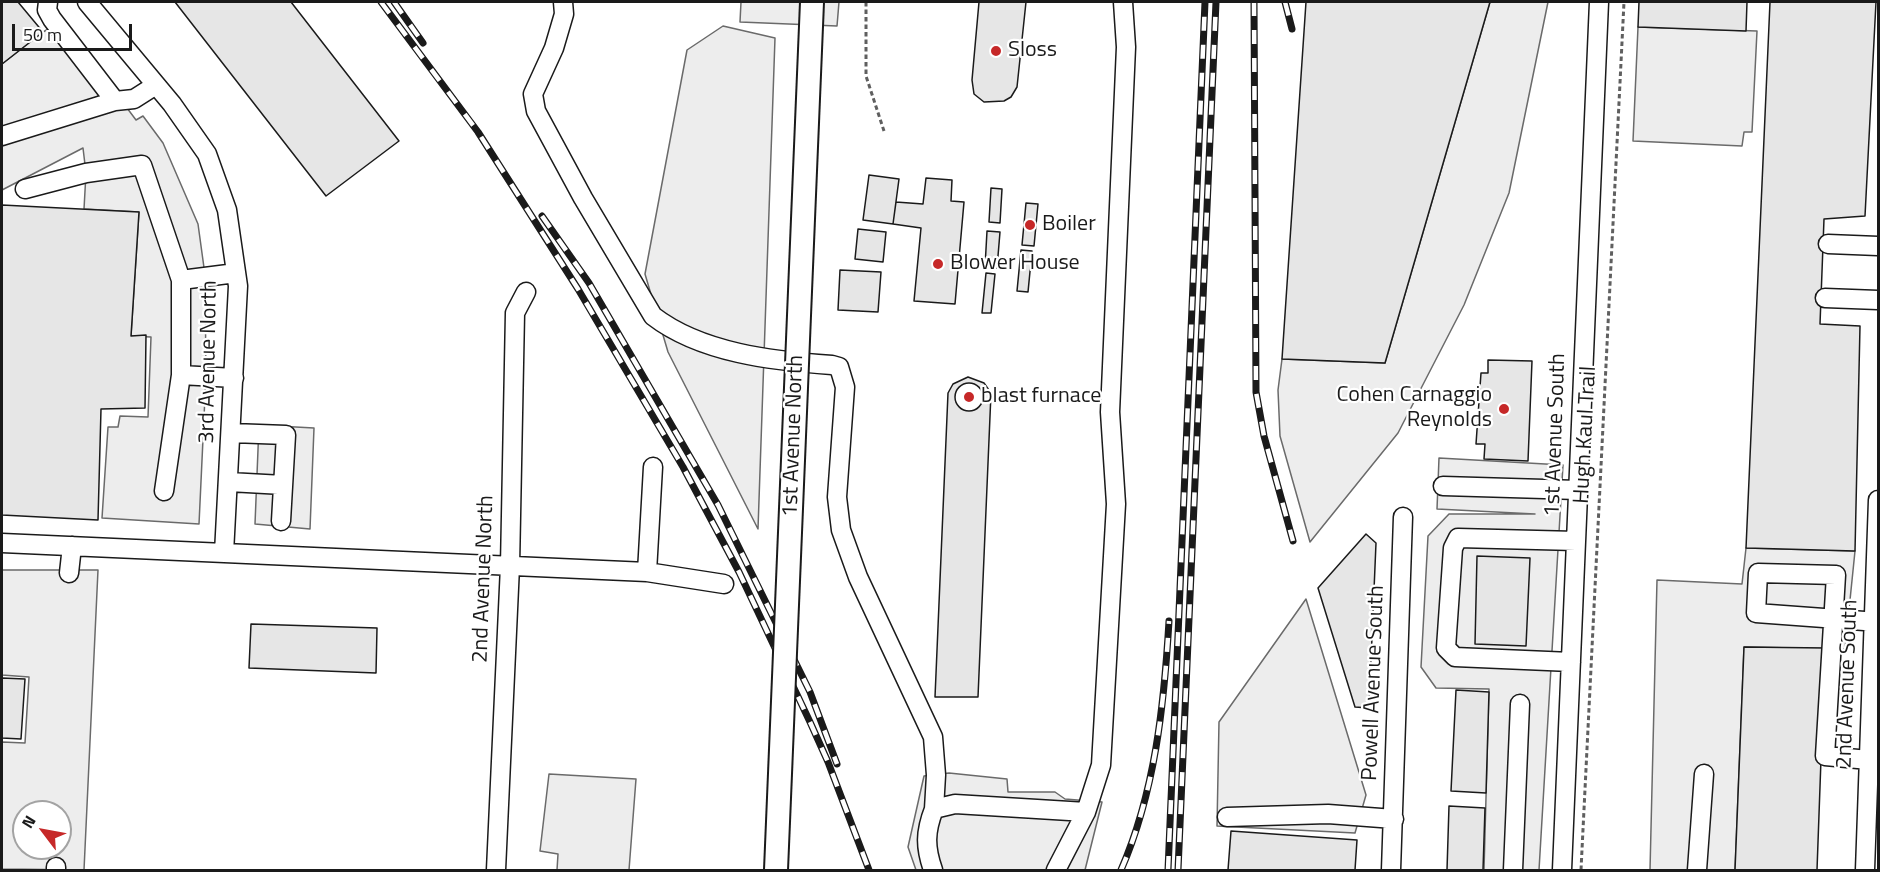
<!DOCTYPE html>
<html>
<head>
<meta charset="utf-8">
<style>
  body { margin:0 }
  #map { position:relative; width:1880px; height:872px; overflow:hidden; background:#fff; font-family:"Titillium Web",sans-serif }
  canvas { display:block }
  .frame { position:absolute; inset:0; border:3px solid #1a1a1a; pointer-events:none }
  .north { position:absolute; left:12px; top:800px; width:60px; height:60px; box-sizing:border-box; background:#fff; border:2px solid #a3a3a3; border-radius:50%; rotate:302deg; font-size:16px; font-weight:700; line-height:24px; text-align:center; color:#1a1a1a }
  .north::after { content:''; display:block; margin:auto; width:21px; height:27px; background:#c62828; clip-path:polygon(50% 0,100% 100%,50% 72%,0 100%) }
  .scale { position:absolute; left:12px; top:24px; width:120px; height:27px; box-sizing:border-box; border:3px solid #1a1a1a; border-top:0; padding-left:8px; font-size:18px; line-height:21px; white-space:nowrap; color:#1a1a1a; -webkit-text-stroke:4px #fff; paint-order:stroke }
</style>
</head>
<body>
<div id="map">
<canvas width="1880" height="872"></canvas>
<div class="frame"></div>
<div class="north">N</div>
<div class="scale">50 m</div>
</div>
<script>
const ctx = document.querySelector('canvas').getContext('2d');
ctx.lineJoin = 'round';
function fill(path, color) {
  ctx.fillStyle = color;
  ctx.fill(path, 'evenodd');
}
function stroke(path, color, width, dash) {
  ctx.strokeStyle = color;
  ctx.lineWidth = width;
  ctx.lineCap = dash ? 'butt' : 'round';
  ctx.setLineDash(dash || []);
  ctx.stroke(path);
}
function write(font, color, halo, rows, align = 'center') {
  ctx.font = font + ' "Titillium Web",sans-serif';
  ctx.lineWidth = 4.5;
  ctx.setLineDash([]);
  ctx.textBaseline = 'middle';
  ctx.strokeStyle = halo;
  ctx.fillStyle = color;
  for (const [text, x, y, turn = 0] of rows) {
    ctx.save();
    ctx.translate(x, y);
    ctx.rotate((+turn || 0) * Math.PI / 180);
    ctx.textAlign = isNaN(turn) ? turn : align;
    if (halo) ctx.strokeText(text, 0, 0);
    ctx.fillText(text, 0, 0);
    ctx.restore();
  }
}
const built = new Path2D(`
  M741 2H839L837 26 740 22Z
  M1490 2H1548L1509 193 1464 305 1398 433 1310 542 1280 436 1278 390 1282 359 1385 363Z
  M62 21 136 120 143 116 163 143 198 224 205 275 206 375 199 524 102 518 108 427H118L120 416 148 417 151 337 131 336 139 212 84 209 86 173 83 148 2 190V64L43 32Z
  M723 26 775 38 758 529 668 352 645 274 687 50Z
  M1638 27 1757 31 1752 132H1744L1742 146 1633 141Z
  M259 425 314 428 310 529 255 524Z
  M1439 458 1563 465 1539 870H1484L1489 689 1436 688 1421 667 1428 536 1449 514H1535L1437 509Z
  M1746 548 1855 551 1845 649 1744 647 1735 870H1650L1657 580 1742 584Z
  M2 570H98L84 870 2 869V742L25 743 29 677 2 675ZM24 812H60V848H24Z
  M1306 599 1366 795 1355 833 1217 826 1219 722Z
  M949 773 1007 779 1008 792H1055L1065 799 1102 802 1085 870H916L908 847 924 776Z
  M549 774 636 779 629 870H557L558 854 540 851Z`);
fill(built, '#ededed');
stroke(built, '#6a6a6a', 1.5);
const building = new Path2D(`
  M2 2H18L43 32 2 64Z
  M175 2H291L399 141 326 196Z
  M979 2H1026L1017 87 1011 97 1004 101 984 102 974 94 972 80Z
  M1306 2H1490L1385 363 1282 359Z
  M1639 2H1747L1746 31 1638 27Z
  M1770 2H1876L1865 216 1824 219 1820 324 1860 326 1855 551 1746 548Z
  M869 175 899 179 893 224 863 220Z
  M926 178 952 180 951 201 964 202 955 304 914 301 921 228 893 224 896 202 923 204Z
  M991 188 1002 189 1000 223 989 222Z
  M1026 203 1038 204 1034 246 1022 245Z
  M2 205 139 212 131 336 146 335 145 408 101 409 98 520 2 515Z
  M858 229 886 232 883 262 855 259Z
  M987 231 1000 232 997 268 985 267Z
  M1021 250 1032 251 1028 292 1017 291Z
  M840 270 881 272 878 312 838 310Z
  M986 273 995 274 991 313H982Z
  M1488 360 1532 361 1528 461 1484 459 1485 444H1476L1481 373H1488Z
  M968 377 984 383 991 393 978 697H935L948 393 953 384Z
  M955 397a14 14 0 1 1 28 0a14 14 0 1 1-28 0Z
  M1366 534 1376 543 1369 708 1355 707 1318 588Z
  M1477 556 1530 558 1526 646 1475 644Z
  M251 624 377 628 376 673 249 668Z
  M1744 647 1825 648 1817 870H1735Z
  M2 678 25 679 21 739 2 738Z
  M1456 690 1489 692 1486 793 1451 791Z
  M1449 806 1485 808 1483 870H1447Z
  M1231 831 1357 840 1355 870H1228Z`);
fill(building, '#e6e6e6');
stroke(building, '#1a1a1a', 1.5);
const minor = new Path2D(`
  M48 2 47 10 52 19 115 101
  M87 2 172 104 207 154 227 210 238 286 224 553
  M563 2 564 14 554 48 533 94 536 111 583 198 653 316C701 353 773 361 832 365L839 367 845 387 837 497 841 530 858 577 933 737 936 775 934 809
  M2 136 115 101 134 99 156 85
  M25 189 86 173 142 165 181 280V375L164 491
  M1828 244 1878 246
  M181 280 236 273
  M1825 298 1878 300
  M181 375 234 378
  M232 433 286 435 281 521
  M229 482 283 485
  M1443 486 1578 490
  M2 543 647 572 724 584
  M647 572 653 467
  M69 573 72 546
  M1571 662 1455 657 1446 648 1453 548 1458 538 1576 541
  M1869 760 1825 756 1836 575 1758 573 1756 613 1878 622
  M1227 817 1328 814 1394 819
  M56 870V867
  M496 870 510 566 515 313 526 292
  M933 870C925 847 925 832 934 809L955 804 1086 812
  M1056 870 1086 812 1101 765 1116 504 1110 412 1126 47 1123 2
  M1391 870 1403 517
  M1513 870 1520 704
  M1562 870 1599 2
  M1697 870 1704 774
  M1865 870 1878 500`);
stroke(minor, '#1a1a1a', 21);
stroke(new Path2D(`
  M866 2V76L884 131
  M1581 870 1624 2`), '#5f5f5f', 3, [4.5, 3]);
stroke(minor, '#fff', 18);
const rail = new Path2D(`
  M381 2 478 132 578 289 683 467 739 572 810 722 828 762 869 870
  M394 2 423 43
  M1254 2 1256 392 1264 436 1293 541
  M1285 2 1292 29
  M542 216 589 283 718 505 810 692 837 764
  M1121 870C1155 792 1164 706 1169 621
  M1168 870 1205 2
  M1178 870 1216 2`);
stroke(rail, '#1a1a1a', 7);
stroke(rail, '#fff', 4.5, [14]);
const majorBridge = new Path2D(`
  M776 870 812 2`);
stroke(majorBridge, '#1a1a1a', 26, []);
stroke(majorBridge, '#fff', 22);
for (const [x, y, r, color] of [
  [996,51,6,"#c62828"],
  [1030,225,6,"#c62828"],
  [938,264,6,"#c62828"],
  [969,397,6,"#c62828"],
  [1504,409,6,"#c62828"]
]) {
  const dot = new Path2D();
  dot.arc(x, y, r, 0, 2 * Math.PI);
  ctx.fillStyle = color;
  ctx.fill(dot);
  stroke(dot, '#fff', 2);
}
write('22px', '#1a1a1a', '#fff', [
  ["Sloss",1008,51],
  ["Boiler",1042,225],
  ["Blower House",950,264],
  ["Cohen Carnaggio",1492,396,"right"],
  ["Reynolds",1492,421,"right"],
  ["blast furnace",981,397]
], 'left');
write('22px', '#1a1a1a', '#fff', [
  ["3rd Avenue North",209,362,-89],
  ["1st Avenue South",1556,435,-88],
  ["Hugh Kaul Trail",1586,435,-87],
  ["1st Avenue North",794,436,-88],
  ["2nd Avenue North",484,579,-88],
  ["Powell Avenue South",1374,683,-88],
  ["2nd Avenue South",1848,684,-88]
]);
</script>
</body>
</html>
